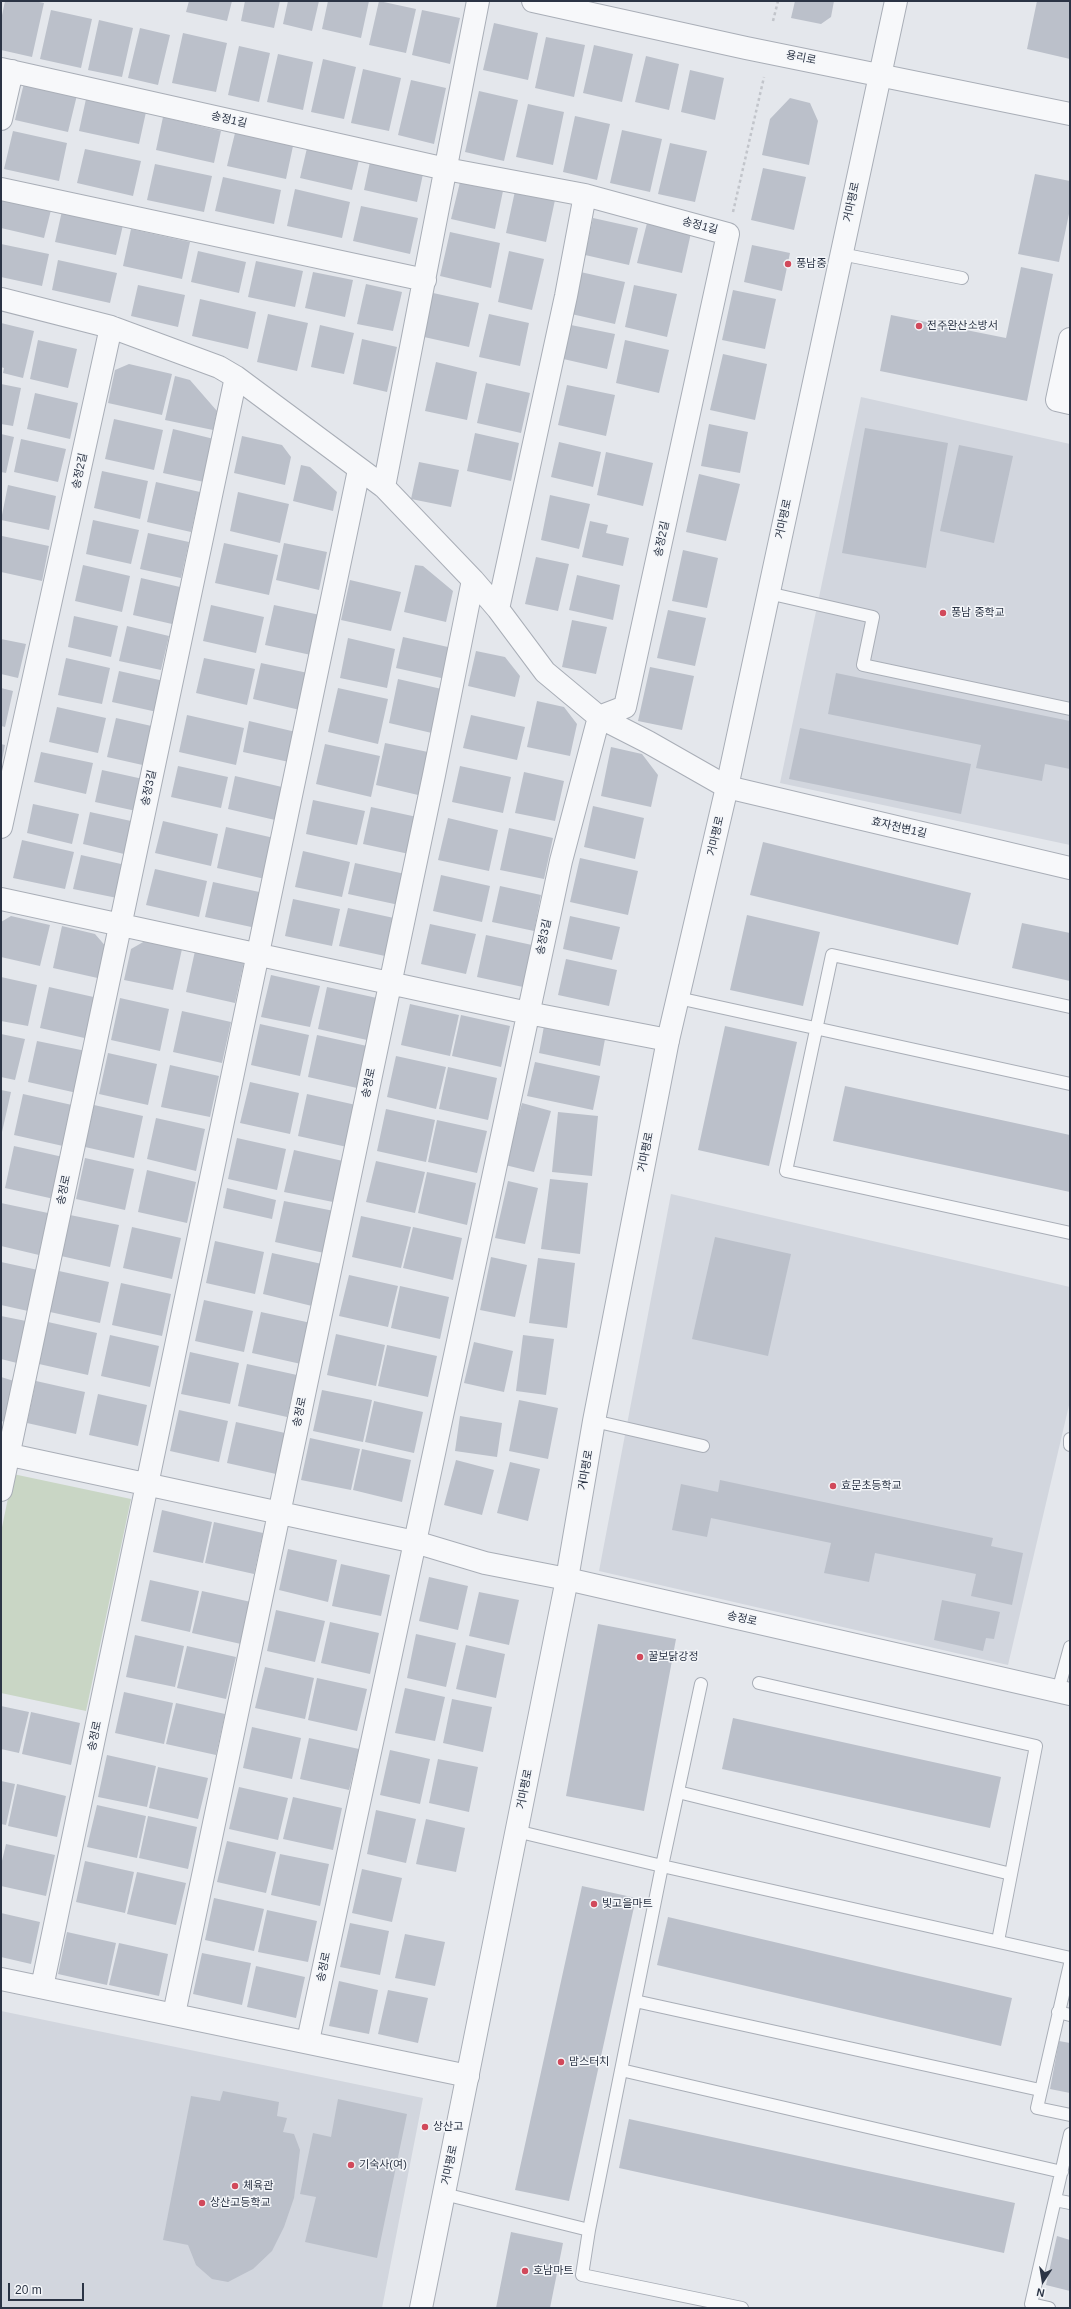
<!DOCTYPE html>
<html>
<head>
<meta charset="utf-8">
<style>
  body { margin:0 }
  #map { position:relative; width:1071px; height:2309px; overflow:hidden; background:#e4e7ec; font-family:Arial,sans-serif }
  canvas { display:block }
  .frame { position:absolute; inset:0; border:2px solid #2b3445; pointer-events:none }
  .north { position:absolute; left:1023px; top:2261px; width:40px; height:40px; -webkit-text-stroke:3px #f4f6f9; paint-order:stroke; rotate:192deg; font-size:11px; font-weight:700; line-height:16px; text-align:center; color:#2b3445 }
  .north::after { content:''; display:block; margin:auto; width:14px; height:18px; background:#2b3445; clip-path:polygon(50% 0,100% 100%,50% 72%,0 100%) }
  .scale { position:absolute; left:8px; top:2283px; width:76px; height:18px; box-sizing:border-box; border:2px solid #2b3445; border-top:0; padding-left:5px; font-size:12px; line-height:14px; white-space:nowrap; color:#2b3445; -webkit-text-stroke:3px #f4f6f9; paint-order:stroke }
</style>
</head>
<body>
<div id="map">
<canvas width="1071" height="2309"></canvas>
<div class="frame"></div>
<div class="north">N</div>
<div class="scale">20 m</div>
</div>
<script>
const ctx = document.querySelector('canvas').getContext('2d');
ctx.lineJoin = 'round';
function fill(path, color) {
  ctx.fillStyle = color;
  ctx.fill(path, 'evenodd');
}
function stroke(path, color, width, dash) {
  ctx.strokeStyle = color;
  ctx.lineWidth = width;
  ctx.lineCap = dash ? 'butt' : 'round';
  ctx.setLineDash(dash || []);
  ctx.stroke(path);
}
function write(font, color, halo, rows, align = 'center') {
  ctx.font = font + ' Arial,"Noto Sans KR",sans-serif';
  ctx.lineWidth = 3;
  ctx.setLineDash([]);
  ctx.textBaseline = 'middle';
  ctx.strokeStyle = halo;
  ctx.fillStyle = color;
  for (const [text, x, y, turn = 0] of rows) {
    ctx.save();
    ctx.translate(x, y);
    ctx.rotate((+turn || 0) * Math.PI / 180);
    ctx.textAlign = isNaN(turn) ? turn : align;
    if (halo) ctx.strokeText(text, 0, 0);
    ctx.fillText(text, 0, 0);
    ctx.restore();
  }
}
fill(new Path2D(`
  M861 397 1070 444V845L780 783Z
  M671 1194 1070 1287V1401L1008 1665 599 1571Z
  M1 2011 423 2098 382 2308H1Z`), '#d2d6de');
fill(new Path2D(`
  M13 1474 131 1499 86 1711 1 1693V1532Z`), '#c9d6c5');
fill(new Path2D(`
  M5 1H34L44 3 32 57 1 50V20Z
  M189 1H232L227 21 186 12Z
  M245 1H280L274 28 241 21Z
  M288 1H319L312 31 283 24Z
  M328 1H369L361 38 322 29Z
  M379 1 416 9 406 53 369 45Z
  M795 1H834L831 17 821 24 791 18Z
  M1037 1H1070V59L1027 49Z
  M51 10 92 19 81 68 40 59Z
  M422 10 460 18 450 64 412 55Z
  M99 20 133 28 122 77 88 70Z
  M494 23 538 33 528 80 483 70Z
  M140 28 170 35 158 85 128 78Z
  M183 33 227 43 216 92 172 83Z
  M546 37 585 45 574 97 535 88Z
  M594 45 633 54 622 102 583 93Z
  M239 46 270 53 259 102 228 95Z
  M278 54 313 62 303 110 267 102Z
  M646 56 679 64 669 110 635 102Z
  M323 59 356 67 344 119 311 112Z
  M363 69 401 78 389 131 351 123Z
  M690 70 724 78 715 120 681 112Z
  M411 80 446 88 434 144 398 135Z
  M24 83 77 95 68 132 15 120Z
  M479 91 518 100 504 161 465 152Z
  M790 98 810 103 818 121 809 165 762 155 770 119Z
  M86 99 146 112 139 144 79 131Z
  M528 104 564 112 553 165 516 157Z
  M575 116 610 124 597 180 563 172Z
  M163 117 221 131 214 163 156 150Z
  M622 130 662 139 650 192 610 183Z
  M13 131 67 143 59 181 4 169Z
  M235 133 293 146 286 179 227 166Z
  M670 143 707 151 695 202 658 194Z
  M307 148 359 160 352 190 300 178Z
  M85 149 141 161 133 196 77 183Z
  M370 162 423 174 417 202 364 190Z
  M155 164 212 176 204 212 147 200Z
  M763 168 806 177 794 230 751 220Z
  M1035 174 1070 181V209L1059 262 1018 254Z
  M223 177 281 190 274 224 215 211Z
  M460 182 503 191 495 229 451 219Z
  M295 189 350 202 342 238 287 226Z
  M515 191 555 200 546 242 506 233Z
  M1 199 51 210 44 238 1 228Z
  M361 206 418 218 410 254 353 241Z
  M62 211 123 225 116 255 55 242Z
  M593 218 638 228 629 265 585 255Z
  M647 223 691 233 682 273 637 263Z
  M131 229 190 242 182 279 123 266Z
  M450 232 500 243 491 288 440 276Z
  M1 244 49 254 42 286 1 277Z
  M752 245 790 253 782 291 744 282Z
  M198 251 246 262 239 293 191 282Z
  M509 251 544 259 532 310 498 302Z
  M58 260 117 273 110 303 52 290Z
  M256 261 303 271 295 307 248 297Z
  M1021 267 1053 274 1027 401 880 371 891 315 1006 338Z
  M576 271 625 282 615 324 567 313Z
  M313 272 353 280 345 317 305 308Z
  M366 284 402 292 393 331 357 324Z
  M138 285 185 295 178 327 131 316Z
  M634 285 677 294 667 337 625 327Z
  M733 290 776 299 765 349 722 340Z
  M433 293 479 303 469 347 424 337Z
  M200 299 256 312 248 349 192 336Z
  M268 314 308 323 297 371 257 362Z
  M489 314 529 323 520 366 479 357Z
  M1 323 34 331 23 378 3 373 4 368 1 367Z
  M566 324 615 334 607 369 559 358Z
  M320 325 354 333 344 374 311 367Z
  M362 339 397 347 387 392 353 384Z
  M38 340 77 349 68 388 30 379Z
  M625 340 669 350 659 393 616 383Z
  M723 354 767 364 755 420 710 410Z
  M436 362 477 372 467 420 425 411Z
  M129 364 172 374 162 415 108 403 115 370Z
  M175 376 190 380 217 411 213 430 165 420Z
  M486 383 530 393 521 433 477 423Z
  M1 384 21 388 13 426 1 424Z
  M567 385 615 395 606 436 558 425Z
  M35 393 78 403 70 439 27 429Z
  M114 419 163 430 154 470 105 459Z
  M709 424 748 432 740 473 701 466Z
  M865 428 948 443 926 568 842 553Z
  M173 429 214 439 204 482 163 473Z
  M475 433 519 443 511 481 467 471Z
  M1 434 14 437 6 473 1 472Z
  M242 436 282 445 291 457 285 485 234 473Z
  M21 439 66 449 58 482 14 472Z
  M559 442 601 452 593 487 551 477Z
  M959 445 1013 456 994 543 940 531Z
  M606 452 653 463 643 506 597 495Z
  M419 462 459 470 451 507 411 499Z
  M301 465 310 467 337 492 333 511 293 501Z
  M102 471 148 481 140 519 94 508Z
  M699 474 740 484 726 541 686 532Z
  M156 482 200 492 191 532 147 522Z
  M8 485 56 496 49 530 1 520Z
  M238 492 289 504 280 543 230 531Z
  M550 495 590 504 579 549 541 540Z
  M93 520 139 530 131 564 86 554Z
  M590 521 608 525 606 533 629 538 623 566 582 557Z
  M148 533 189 542 181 578 140 569Z
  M2 536 49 546 42 581 1 572Z
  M224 543 278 555 269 595 215 583Z
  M284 543 327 552 319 590 276 580Z
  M683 550 718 558 707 608 672 601Z
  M536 557 569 564 558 611 525 604Z
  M83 565 130 576 122 612 75 601Z
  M415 565 423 566 453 591 446 622 404 612Z
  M577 575 620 585 613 620 569 610Z
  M141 578 180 587 172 624 133 615Z
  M350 580 401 592 391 631 341 620Z
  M211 605 264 617 256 653 203 641Z
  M274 605 320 615 311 655 265 645Z
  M668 610 706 618 695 666 657 658Z
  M74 616 118 626 111 657 68 647Z
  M572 620 607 627 596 674 562 667Z
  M127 626 169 636 161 670 119 661Z
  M403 637 457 649 450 680 396 668Z
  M348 638 395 649 387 688 340 678Z
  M1 639 26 644 18 678 1 674Z
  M476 651 505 657 520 676 515 697 468 686Z
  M66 658 110 668 102 704 58 695Z
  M204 658 255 669 247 705 196 693Z
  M261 663 308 673 300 710 253 699Z
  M650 667 694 676 682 730 638 721Z
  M119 671 164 681 157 712 112 702Z
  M836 673 1070 721V769L1045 764 1042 781 976 768 981 745 828 714Z
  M398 679 446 690 436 734 389 723Z
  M1 688 13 691 5 727 1 726Z
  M338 688 388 699 378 744 328 732Z
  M537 701 564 707 577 724 570 756 527 747Z
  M57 707 106 718 98 753 49 742Z
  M187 715 244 728 236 765 179 752Z
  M471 715 525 727 517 760 463 748Z
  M116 718 156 727 147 766 107 757Z
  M249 721 296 732 289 762 243 752Z
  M800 728 971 764 961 814 789 779Z
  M385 743 428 752 418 795 376 785Z
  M1 744 5 745 2 761H1Z
  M325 744 380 756 371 797 316 784Z
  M611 747 642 754 658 775 651 807 601 796Z
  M41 752 93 763 86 794 34 782Z
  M178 766 228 777 221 808 171 797Z
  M460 766 511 777 503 813 452 802Z
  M102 770 143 779 136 811 95 802Z
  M524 772 564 781 555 821 515 813Z
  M235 776 282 787 275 820 228 809Z
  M313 800 365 811 357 845 306 834Z
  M33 804 79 814 72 844 27 833Z
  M593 806 644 818 635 859 584 847Z
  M371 807 417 817 409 854 363 844Z
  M90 812 131 821 124 854 83 844Z
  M448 818 498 830 489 871 438 860Z
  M163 821 218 834 211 866 155 853Z
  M226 827 274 838 265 879 217 868Z
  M509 828 553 838 544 879 500 870Z
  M22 840 74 852 65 889 13 878Z
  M763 842 971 893 958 945 750 895Z
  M303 851 350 862 342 897 295 887Z
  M81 855 130 866 122 899 73 889Z
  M580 858 638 871 628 915 570 902Z
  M355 863 405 874 399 905 348 894Z
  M155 869 207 881 199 917 146 905Z
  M441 875 490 886 482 922 433 911Z
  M213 882 264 893 256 928 205 917Z
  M500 886 541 895 534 931 492 922Z
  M293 899 340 909 332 946 285 936Z
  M348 908 394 918 385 956 339 946Z
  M747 915 820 932 803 1006 730 990Z
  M11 916 50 925 40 966 1 957V922Z
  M570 916 620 927 612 960 563 949Z
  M1022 923 1070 933V981L1012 968Z
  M430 924 476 934 466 974 421 964Z
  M62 926 95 934 108 949 102 979 53 968Z
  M486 935 532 945 523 987 477 977Z
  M145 941 182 949 173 990 124 980 131 949Z
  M195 951 244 962 235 1003 186 992Z
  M566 959 617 970 609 1006 558 995Z
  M271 975 320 986 310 1027 261 1017Z
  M1 977 37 985 28 1026 1 1021Z
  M49 987 98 998 89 1039 40 1028Z
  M327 987 377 998 367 1040 318 1029Z
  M120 998 169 1009 160 1051 111 1040Z
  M410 1004 459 1015 450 1056 401 1045Z
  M182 1011 231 1022 222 1063 173 1052Z
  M461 1015 510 1026 501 1067 452 1056Z
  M260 1024 309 1035 300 1076 251 1065Z
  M544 1026 605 1039 600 1066 539 1053Z
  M725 1026 797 1042 769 1166 698 1150Z
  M1 1034 25 1039 15 1080 1 1077Z
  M317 1035 367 1046 357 1088 308 1077Z
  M37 1041 86 1051 77 1093 28 1082Z
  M108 1053 157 1064 148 1105 99 1094Z
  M396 1056 446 1067 436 1109 387 1097Z
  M535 1062 600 1076 593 1110 527 1096Z
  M170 1065 219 1076 210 1117 161 1107Z
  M448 1067 497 1078 488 1120 439 1109Z
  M250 1082 299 1093 290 1134 240 1123Z
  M845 1086 1070 1135V1192L833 1141Z
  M1 1090 11 1092 2 1132H1Z
  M23 1094 72 1105 63 1146 14 1135Z
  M307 1094 356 1105 347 1147 298 1136Z
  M522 1103 551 1111 534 1172 505 1165Z
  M94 1105 143 1116 134 1158 85 1147Z
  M386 1109 435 1120 426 1162 377 1151Z
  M558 1112 598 1116 592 1176 552 1172Z
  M156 1118 205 1129 196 1171 147 1159Z
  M437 1120 487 1131 477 1173 428 1162Z
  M237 1138 286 1149 277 1190 228 1179Z
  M14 1146 63 1157 54 1199 5 1188Z
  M294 1150 343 1161 333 1202 284 1192Z
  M85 1158 134 1169 125 1210 76 1199Z
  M376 1161 425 1172 415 1213 366 1202Z
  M147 1170 196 1182 187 1223 138 1212Z
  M427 1172 476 1183 467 1225 418 1213Z
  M550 1179 588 1183 580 1254 541 1249Z
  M508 1181 538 1188 525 1244 495 1238Z
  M227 1188 276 1200 272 1219 223 1208Z
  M284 1201 334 1211 324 1253 275 1242Z
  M1 1203 48 1213 39 1255 1 1246Z
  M70 1215 119 1225 110 1267 61 1256Z
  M361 1216 411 1227 401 1268 352 1257Z
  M132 1227 181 1238 172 1279 123 1268Z
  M413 1227 462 1238 453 1280 403 1268Z
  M715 1237 791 1254 768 1356 692 1339Z
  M215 1241 264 1252 255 1294 206 1283Z
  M272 1253 322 1264 312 1306 263 1294Z
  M491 1257 527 1265 515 1317 480 1310Z
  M538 1258 575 1263 567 1328 529 1323Z
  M1 1262 38 1270 28 1311 1 1305Z
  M59 1271 109 1282 100 1323 50 1312Z
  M349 1275 398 1286 388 1327 339 1316Z
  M121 1283 171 1294 162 1336 112 1325Z
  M400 1286 449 1297 440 1339 391 1328Z
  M204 1300 253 1311 244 1352 195 1341Z
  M261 1312 311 1323 301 1364 252 1353Z
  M1 1316 26 1321 17 1363 1 1359Z
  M48 1322 97 1333 88 1375 39 1364Z
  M336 1334 385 1345 376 1386 327 1375Z
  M110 1335 159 1346 150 1387 101 1376Z
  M523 1335 554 1339 546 1395 516 1391Z
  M474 1342 513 1351 504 1392 464 1383Z
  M387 1345 437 1356 428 1397 378 1386Z
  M190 1352 239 1363 230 1404 181 1394Z
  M247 1364 297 1375 287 1417 238 1406Z
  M1 1377 14 1381 5 1422 1 1421Z
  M36 1381 85 1392 76 1434 27 1423Z
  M322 1390 372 1400 363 1442 313 1431Z
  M98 1394 147 1405 138 1446 89 1435Z
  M519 1400 558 1408 548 1459 509 1451Z
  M374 1401 423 1412 414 1453 365 1442Z
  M179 1410 228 1421 219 1462 170 1451Z
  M460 1416 502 1423 497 1457 455 1451Z
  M236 1422 285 1433 276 1474 227 1463Z
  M310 1438 360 1449 351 1490 301 1480Z
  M362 1449 411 1460 402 1502 353 1490Z
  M456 1460 494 1470 482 1515 444 1505Z
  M510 1462 540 1469 528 1521 497 1513Z
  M720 1480 993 1538 991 1546 1023 1553 1012 1605 971 1596 976 1574 875 1553 869 1582 824 1573 831 1543 711 1518 707 1537 672 1530 681 1484 718 1492Z
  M162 1510 212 1522 203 1563 153 1552Z
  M214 1522 263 1533 254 1574 205 1563Z
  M288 1549 337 1560 328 1602 279 1590Z
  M341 1564 390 1575 381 1616 332 1606Z
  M429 1577 468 1586 458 1630 419 1621Z
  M150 1580 199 1591 190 1632 141 1621Z
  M202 1591 251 1602 241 1644 192 1633Z
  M479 1592 519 1600 509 1645 469 1636Z
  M942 1600 1000 1612 994 1639 986 1638 983 1651 934 1640Z
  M276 1610 325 1621 315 1662 267 1651Z
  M330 1622 379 1633 370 1674 321 1663Z
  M598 1624 676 1639 644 1811 566 1796Z
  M416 1634 456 1643 446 1687 407 1678Z
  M135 1635 184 1646 175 1687 126 1677Z
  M466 1645 505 1654 496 1698 456 1689Z
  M187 1646 236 1657 226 1699 177 1688Z
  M265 1667 314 1678 305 1719 255 1708Z
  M317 1678 367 1689 357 1731 308 1720Z
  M405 1688 445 1697 435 1741 395 1733Z
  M124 1692 173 1703 164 1744 115 1733Z
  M452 1699 492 1707 483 1752 443 1743Z
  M176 1703 225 1714 216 1755 166 1744Z
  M1 1706 29 1712 19 1753 1 1749Z
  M31 1712 80 1723 71 1765 22 1754Z
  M733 1718 1001 1777 990 1828 722 1769Z
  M252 1727 301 1738 292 1779 243 1768Z
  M309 1738 359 1749 349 1790 300 1779Z
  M390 1750 430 1759 420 1804 380 1795Z
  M107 1755 156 1766 147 1807 98 1797Z
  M438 1759 478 1767 469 1812 429 1803Z
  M158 1767 208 1778 198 1819 149 1808Z
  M1 1781 15 1784 6 1825 1 1824Z
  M17 1784 66 1796 57 1837 8 1826Z
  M239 1787 288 1798 278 1840 229 1829Z
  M293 1797 342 1808 333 1850 283 1839Z
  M97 1805 146 1816 137 1858 87 1847Z
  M376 1810 416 1819 406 1863 367 1854Z
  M148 1816 197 1827 188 1869 139 1858Z
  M426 1819 465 1828 456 1872 416 1864Z
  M227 1841 276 1852 266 1893 217 1882Z
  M6 1844 55 1855 46 1896 1 1886V1865Z
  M280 1854 329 1864 320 1906 271 1895Z
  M85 1861 134 1872 125 1913 76 1902Z
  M362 1869 402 1878 392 1922 352 1913Z
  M137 1872 186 1883 176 1925 127 1914Z
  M582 1886 636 1898 569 2201 515 2190Z
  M214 1898 264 1909 254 1951 205 1940Z
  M267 1910 317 1921 308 1962 258 1952Z
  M1 1913 40 1922 31 1964 1 1957Z
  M668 1917 1012 1998 1001 2046 657 1965Z
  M350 1923 389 1931 380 1975 340 1967Z
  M67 1932 116 1943 107 1985 58 1974Z
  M405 1934 445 1942 435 1986 395 1978Z
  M119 1943 168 1954 159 1996 109 1985Z
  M202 1953 251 1963 242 2005 193 1994Z
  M256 1966 305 1977 296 2018 247 2007Z
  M339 1981 378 1990 369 2034 329 2026Z
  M388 1990 428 1998 418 2043 378 2034Z
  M1059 2041 1070 2043V2093L1050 2089Z
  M223 2091 279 2102 277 2116 287 2118 283 2132 294 2134 300 2150 294 2198 284 2227 272 2251 253 2269 228 2282 212 2279 196 2265 188 2245 163 2240 191 2096 220 2101Z
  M338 2099 407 2114 377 2258 305 2242 316 2197 300 2194 313 2133 331 2137Z
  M629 2119 1015 2203 1004 2253 619 2168Z
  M511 2232 563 2243 550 2308H496Z
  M1057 2236 1070 2240V2291L1046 2285Z`), '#bbc0ca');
const service = new Path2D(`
  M841 254 962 278
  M768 593 873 617 863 665 1070 709
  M678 998 1070 1084
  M1070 1007 832 955 786 1171 1070 1233
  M594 1421 703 1446
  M1070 1439V1445
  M759 1683 1036 1746 998 1941
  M1058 1691 1070 1647
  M678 1792 1011 1874
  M516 1831 662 1866 1070 1958
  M1070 1964 1037 2108 1070 2115
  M635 2001 1040 2090
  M1058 2012 1070 2015
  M621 2070 1062 2172
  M444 2194 589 2230 662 1866 701 1684
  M1055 2200 1070 2203
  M589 2230 582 2275 742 2308
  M1049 2308 1031 2304 1070 2134`);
const minor = new Path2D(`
  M1 69 446 169 585 195 728 234 625 707 599 717 561 861 308 2041
  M1 119 12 71
  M1 189 425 280
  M1 299 111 327 219 367 236 377 384 487 473 580 498 609 545 672 599 717 648 742 727 787 1070 868
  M1070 339 1057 400 1070 403
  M384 487 478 1
  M498 609 566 296 585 195
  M1 827 111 327
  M1 899 528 1013 668 1040
  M1 1453 415 1542 485 1563 567 1579 1070 1694
  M1 1490 236 377
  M1 1979 468 2076
  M42 1987 359 470
  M174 2014 434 775 473 580`);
const tertiary = new Path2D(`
  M533 1 746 48 1070 114
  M421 2308 567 1579 594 1421 668 1040 727 787 896 1`);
stroke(service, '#a9aeb7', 14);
stroke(minor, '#a9aeb7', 24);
stroke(tertiary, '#a9aeb7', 24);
stroke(new Path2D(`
  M773 21 778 1
  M733 212 764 77`), '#c2c5cb', 2.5, [3, 3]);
stroke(service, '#f7f8fa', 12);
stroke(minor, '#f7f8fa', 22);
stroke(tertiary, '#f7f8fa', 22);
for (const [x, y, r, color] of [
  [788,264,4,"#d1495b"],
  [919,326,4,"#d1495b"],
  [943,613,4,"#d1495b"],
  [833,1486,4,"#d1495b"],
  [640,1657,4,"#d1495b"],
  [594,1904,4,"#d1495b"],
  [561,2062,4,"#d1495b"],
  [425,2127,4,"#d1495b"],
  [351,2165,4,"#d1495b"],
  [235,2186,4,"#d1495b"],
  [202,2203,4,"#d1495b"],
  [525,2271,4,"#d1495b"]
]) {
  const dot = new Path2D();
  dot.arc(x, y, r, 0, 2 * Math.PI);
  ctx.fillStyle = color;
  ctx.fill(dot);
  stroke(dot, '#f4f6f9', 1.5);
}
write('11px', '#2b3445', '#f4f6f9', [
  ["용리로",801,58,11],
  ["송정1길",229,120,13],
  ["거마평로",852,202,-78],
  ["송정1길",700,226,15],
  ["송정2길",80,471,-78],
  ["거마평로",784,519,-78],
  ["송정2길",662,539,-78],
  ["송정3길",149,788,-78],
  ["효자천변1길",899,828,13],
  ["거마평로",716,836,-77],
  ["송정3길",544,937,-78],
  ["송정로",369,1083,-78],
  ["거마평로",646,1152,-79],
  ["송정로",64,1190,-78],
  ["송정로",300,1412,-78],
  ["거마평로",586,1470,-80],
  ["송정로",742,1619,13],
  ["송정로",95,1736,-78],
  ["거마평로",525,1789,-79],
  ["송정로",324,1967,-78],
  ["거마평로",450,2165,-78]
]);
write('11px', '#2b3445', '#f4f6f9', [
  ["풍남중",796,264],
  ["전주완산소방서",927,326],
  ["풍남 중학교",951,613],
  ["효문초등학교",841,1486],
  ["꿀보닭강정",648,1657],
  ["빛고을마트",602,1904],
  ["맘스터치",569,2062],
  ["상산고",433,2127],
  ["기숙사(여)",359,2165],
  ["체육관",243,2186],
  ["상산고등학교",210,2203],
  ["호남마트",533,2271]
], 'left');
</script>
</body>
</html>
